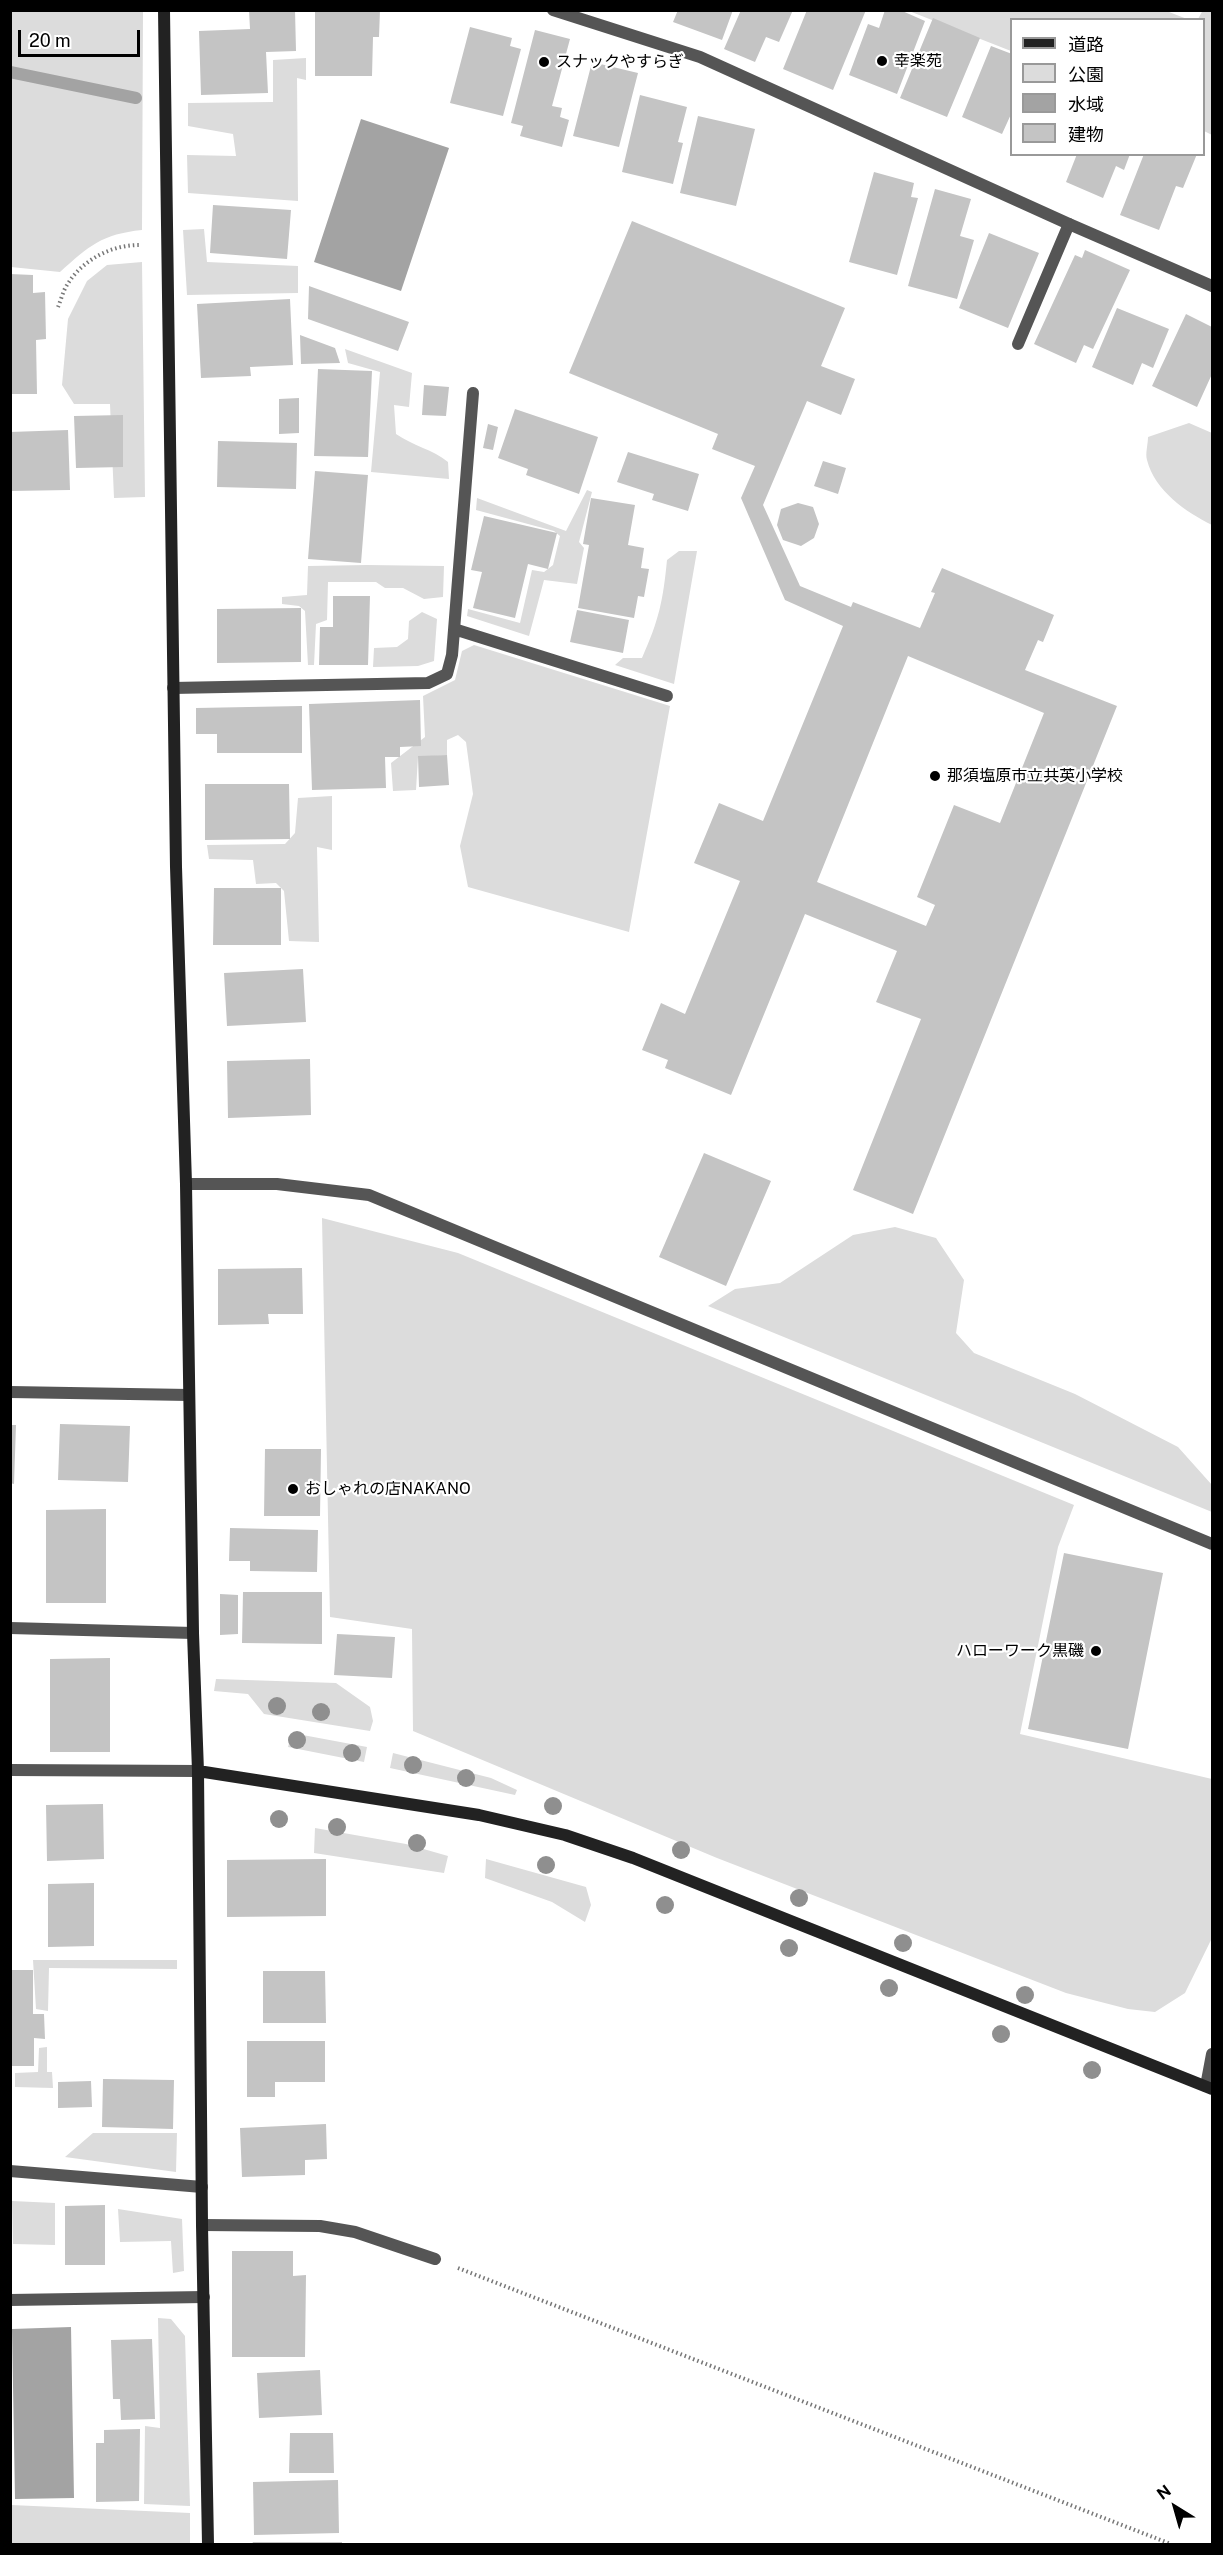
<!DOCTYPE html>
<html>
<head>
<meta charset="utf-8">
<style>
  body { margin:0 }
  #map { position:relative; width:1223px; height:2555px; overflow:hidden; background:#fff; font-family:"Public Sans","Noto Sans JP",sans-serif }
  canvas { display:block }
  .frame { position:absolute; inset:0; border:12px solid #000; pointer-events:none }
  .legend { position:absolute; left:1010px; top:18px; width:195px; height:138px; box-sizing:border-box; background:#fff; border:2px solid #999; margin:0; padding:8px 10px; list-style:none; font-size:18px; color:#000 }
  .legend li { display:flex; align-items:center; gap:12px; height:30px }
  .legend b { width:30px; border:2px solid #999 }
  .north { position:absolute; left:1145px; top:2477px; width:60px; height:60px; -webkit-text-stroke:4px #fff; paint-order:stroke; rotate:323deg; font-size:16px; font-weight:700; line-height:24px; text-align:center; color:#000 }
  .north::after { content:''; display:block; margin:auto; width:21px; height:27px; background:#000; clip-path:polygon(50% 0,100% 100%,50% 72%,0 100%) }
  .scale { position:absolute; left:18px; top:30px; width:122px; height:27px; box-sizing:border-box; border:3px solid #000; border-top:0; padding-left:8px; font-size:18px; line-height:21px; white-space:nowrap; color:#000; -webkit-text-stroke:4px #fff; paint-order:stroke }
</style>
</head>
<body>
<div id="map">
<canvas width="1223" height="2555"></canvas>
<div class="frame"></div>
<ul class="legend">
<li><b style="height:8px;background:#222"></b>道路</li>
<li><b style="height:16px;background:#dcdcdc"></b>公園</li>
<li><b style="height:16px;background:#a3a3a3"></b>水域</li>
<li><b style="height:16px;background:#c4c4c4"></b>建物</li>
</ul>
<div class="north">N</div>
<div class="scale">20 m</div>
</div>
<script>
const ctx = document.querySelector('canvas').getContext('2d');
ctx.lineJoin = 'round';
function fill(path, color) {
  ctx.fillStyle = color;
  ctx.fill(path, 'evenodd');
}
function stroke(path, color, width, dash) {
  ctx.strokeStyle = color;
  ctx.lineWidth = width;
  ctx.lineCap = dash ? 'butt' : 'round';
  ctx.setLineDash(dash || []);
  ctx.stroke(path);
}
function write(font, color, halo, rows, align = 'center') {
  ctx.font = font + ' "Public Sans","Noto Sans JP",sans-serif';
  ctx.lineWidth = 4.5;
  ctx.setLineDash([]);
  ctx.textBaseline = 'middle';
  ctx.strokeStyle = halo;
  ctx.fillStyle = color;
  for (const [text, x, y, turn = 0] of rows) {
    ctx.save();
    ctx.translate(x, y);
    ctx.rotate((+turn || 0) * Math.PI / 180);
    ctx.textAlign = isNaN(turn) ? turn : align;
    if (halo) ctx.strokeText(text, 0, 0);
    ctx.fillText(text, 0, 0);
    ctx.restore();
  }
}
fill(new Path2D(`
  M1164 10 1187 19 1012 20 1011 51 909 11Z
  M1203 10 1212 11V135L1204 131V20L1198 19Z
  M15 11H143L142 230C102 234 89 246 60 272L11 267 10 12Z
  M306 58V80L297 78 298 201 188 193 187 155 236 156 233 134 188 126V103L273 102V60Z
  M204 229 207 262 298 266V293L187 295 183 230Z
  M142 262 145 497 114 498 110 404H74L62 385 68 319 87 281 107 265Z
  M345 349 412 373 409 407 394 405 396 434C413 446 432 449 448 462L449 479 371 472 380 372 348 363Z
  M1189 423 1212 433V525C1186 512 1155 491 1147 460 1145 454 1148 444 1148 437Z
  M587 490 592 492 579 542 584 548 577 584 544 580 529 636 467 616 468 609 520 623 532 570 544 572 553 565 560 536 554 531 476 510 477 498 566 531Z
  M679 551H697L674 684 615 665 623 658H642C659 620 663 601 667 560Z
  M367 565 444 566 443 597 424 599 403 588H385L376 582H328L327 620 316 624 314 665H308L305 611 299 606 282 604V597L307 595 308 566Z
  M422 612 437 619 434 661 418 666 373 667 374 648 397 647 408 639 409 621Z
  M474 645 670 706 629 932 468 887 460 846 473 794 466 742 458 735 447 740V755L418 757 416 790 393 791 391 763 425 737 423 696 455 680 462 651Z
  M332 796V850L317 847 319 942 289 941 284 891 276 883 256 884 253 860 209 859 207 845 285 844 295 833 298 798Z
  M322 1218 458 1253 1074 1505 1058 1547 1020 1734 1212 1779V1933L1211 1940 1185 1993 1155 2012 1128 2009 1066 1993 717 1858 413 1731 412 1629 330 1617Z
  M895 1227 936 1238 964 1280 956 1333 974 1353 1075 1394 1178 1447 1212 1485V1512L708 1306 735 1289 780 1283 853 1235Z
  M216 1679 336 1683 370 1707 373 1721 370 1731 264 1714 248 1694 214 1691Z
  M292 1733 367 1747 364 1762 288 1747Z
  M393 1753 491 1778 517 1790 515 1795 390 1768Z
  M315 1828 406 1844 448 1856 444 1873 314 1853Z
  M486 1859 586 1887 591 1905 585 1922 552 1902 485 1878Z
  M33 1960H177V1969L49 1968 48 2011 36 2009Z
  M47 2047V2072H52L53 2088 15 2087V2073L38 2072 39 2048Z
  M93 2133H177L176 2172 65 2157Z
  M12 2201 55 2203V2245L13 2244Z
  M118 2209 182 2219 184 2271 173 2273 171 2241 120 2242Z
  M158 2318 171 2319 185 2336 190 2506 144 2504 145 2426 160 2428Z
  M11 2505 190 2513V2544H11Z`), '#dcdcdc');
fill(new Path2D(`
  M361 119 449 148 401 291 314 262Z
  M71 2327 74 2498 15 2499 12 2329Z`), '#a3a3a3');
stroke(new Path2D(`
  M10 72 136 98`), '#a3a3a3', 12);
fill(new Path2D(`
  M249 10H295L296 51 266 52 268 93 201 95 199 31 250 29Z
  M315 10H380L379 37H373L372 76H315Z
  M678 10H733L722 40 673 22Z
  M741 10H793L779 42 766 37 755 62 724 49Z
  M807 10H866L833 90 783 69Z
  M885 10H900L925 21 897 94 849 75 868 24 879 28Z
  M933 18 980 38 947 117 900 98Z
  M470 27 512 38 510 46 521 49 503 116 450 103Z
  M535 30 570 39 552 106 562 108 560 117 569 120 562 147 520 136 523 126 511 123Z
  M991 46 1012 54V112L1002 134 962 117Z
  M592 62 638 73 619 147 573 136Z
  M640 95 687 107 678 142 683 143 673 184 622 172Z
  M698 116 755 129 736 206 680 193Z
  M1077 154H1130L1124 170 1116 166 1103 198 1066 182Z
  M1144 154H1197L1183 188 1176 186 1159 230 1120 215Z
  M874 172 914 183 911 197 918 198 897 275 849 262Z
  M935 189 971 199 960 236 974 240 957 299 908 286Z
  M213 205 291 210 287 259 210 253Z
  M632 221 845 308 821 366 855 379 841 415 807 401 763 505 800 586 851 607 853 602 920 628 935 593 931 592 942 568 1054 615 1043 642 1038 640 1025 670 1117 706 913 1214 853 1190 921 1019 876 1002 897 951 805 914 731 1095 665 1068 668 1060 642 1050 661 1003 685 1014 740 881 694 863 719 803 763 821 843 626 785 600 741 498 755 466 712 449 718 434 569 373ZM908 656 1044 713 1000 823 954 805 917 897 935 905 926 926 817 882Z
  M989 233 1039 253 1008 328 959 308Z
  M1085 250 1130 270 1093 349 1084 345 1076 363 1034 344 1075 255 1082 258Z
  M10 274 33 275V293L45 292 46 339 36 340 37 394H10Z
  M309 286 409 322 398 351 308 319Z
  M290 299 293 365 250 367 251 376 201 378 197 304Z
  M1117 308 1169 329 1153 368 1142 363 1133 385 1092 367Z
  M1186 314 1212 327V374L1197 407 1152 386Z
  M300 335 335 348 340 363 301 364Z
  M318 369 372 371 368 457 314 456Z
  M424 385 449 387 446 416 422 415Z
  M299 398V433L279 434V399Z
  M515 409 598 437 579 494 526 475 528 469 498 458Z
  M123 415V467L76 468 74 416Z
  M488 424 498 427 493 450 483 448Z
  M68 430 70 490 10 491V432Z
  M218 441 297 443 296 489 217 487Z
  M628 452 699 474 688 511 652 500 654 494 617 482Z
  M823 461 846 468 838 494 814 486Z
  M315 471 368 475 361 563 308 559Z
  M591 498 635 505 628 545 644 548 641 568 649 569 644 597 638 596 634 618 578 608 589 545 583 544Z
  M798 503 813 507 819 524 814 538 801 546 783 540 777 525 781 509Z
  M484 516 557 533 548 569 528 564 515 618 473 608 482 572 471 570Z
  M333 596H370L368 665H319L320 627H333Z
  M301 608V662L217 663V609Z
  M577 610 629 620 623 653 570 642Z
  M420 700 421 746 400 747V757H385L386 788 312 790 309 704Z
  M302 706V753H217V734H196V708Z
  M447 755 449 785 419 787 418 756Z
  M205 784H289L290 839 205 840Z
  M214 888H281V945H213Z
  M303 969 306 1022 227 1026 224 973Z
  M310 1059 311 1115 228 1118 227 1061Z
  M704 1153 771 1181 726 1286 659 1257Z
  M302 1268 303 1314H268L269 1324 218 1325V1269Z
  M60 1424 130 1426 128 1482 58 1480Z
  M10 1425H16L14 1484 10 1483Z
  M265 1449H321L320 1516H264Z
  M106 1509V1603H46V1510Z
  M230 1528 318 1530 317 1572 250 1571V1561H229Z
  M1064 1553 1163 1573 1128 1749 1028 1729Z
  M243 1592H322V1644L242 1643Z
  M220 1594 238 1595V1634L220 1635Z
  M337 1634 395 1637 392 1678 334 1675Z
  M110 1658V1752H50V1659Z
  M103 1804 104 1859 47 1861 46 1805Z
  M326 1859V1916L227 1917V1860Z
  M94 1883V1946L48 1947V1884Z
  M10 1970H33V2014H44L45 2039 34 2038V2066H10Z
  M263 1971H325L326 2023H263Z
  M247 2041H325V2082H275V2097H247Z
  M103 2079 174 2080 173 2129 102 2127Z
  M91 2081 92 2107 58 2108V2082Z
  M326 2124 327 2159 305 2160V2175L242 2177 240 2128Z
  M105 2205V2265H65V2206Z
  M232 2251H293V2276L306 2275 305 2357H232Z
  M152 2339 155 2419 121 2420 120 2399H113L111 2340Z
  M320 2370 322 2415 259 2418 257 2373Z
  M140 2429 139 2501 96 2502V2443H104V2430Z
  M290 2433H333L334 2473H289Z
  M338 2480 339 2533 254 2535 253 2482Z
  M253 2542H342V2544H252Z`), '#c4c4c4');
stroke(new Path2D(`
  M58 307C61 300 63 291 67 285 82 260 111 245 139 245
  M458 2268 1171 2544`), '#777', 4, [1.5, 3]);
stroke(new Path2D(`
  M1018 344 1069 224
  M202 2225 320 2226 355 2232 435 2259`), '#555', 12);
stroke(new Path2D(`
  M553 10 700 57 1069 224 1212 286
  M454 629 667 696
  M173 688 428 683 447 674 452 655 473 393
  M186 1184H277L369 1195 1212 1544
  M10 1392 189 1395
  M10 1628 193 1633
  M10 1770 198 1771
  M1206 2086 1212 2054
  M10 2171 202 2187
  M10 2300 204 2297`), '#555', 12);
stroke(new Path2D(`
  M164 10 176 867 186 1184 193 1633 198 1771 202 2225 208 2544
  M198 1771 479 1815 565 1835 633 1858 1212 2089`), '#222', 12);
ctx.fillStyle = '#8f8f8f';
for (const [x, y] of [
  [277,1706],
  [321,1712],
  [297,1740],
  [352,1753],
  [413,1765],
  [466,1778],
  [553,1806],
  [279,1819],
  [337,1827],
  [417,1843],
  [681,1850],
  [546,1865],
  [799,1898],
  [665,1905],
  [903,1943],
  [789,1948],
  [889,1988],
  [1025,1995],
  [1001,2034],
  [1092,2070]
]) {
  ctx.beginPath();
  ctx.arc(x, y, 9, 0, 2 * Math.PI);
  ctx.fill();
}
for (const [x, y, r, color] of [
  [882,61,6,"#000"],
  [544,62,6,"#000"],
  [935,776,6,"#000"],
  [293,1489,6,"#000"],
  [1096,1651,6,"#000"]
]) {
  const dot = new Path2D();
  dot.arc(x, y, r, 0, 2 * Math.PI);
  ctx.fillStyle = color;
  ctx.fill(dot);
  stroke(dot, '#fff', 2);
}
write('16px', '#000', '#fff', [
  ["幸楽苑",894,61],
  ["スナックやすらぎ",556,62],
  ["那須塩原市立共英小学校",947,776],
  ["おしゃれの店NAKANO",305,1489],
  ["ハローワーク黒磯",1084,1651,"right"]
], 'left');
</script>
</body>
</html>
